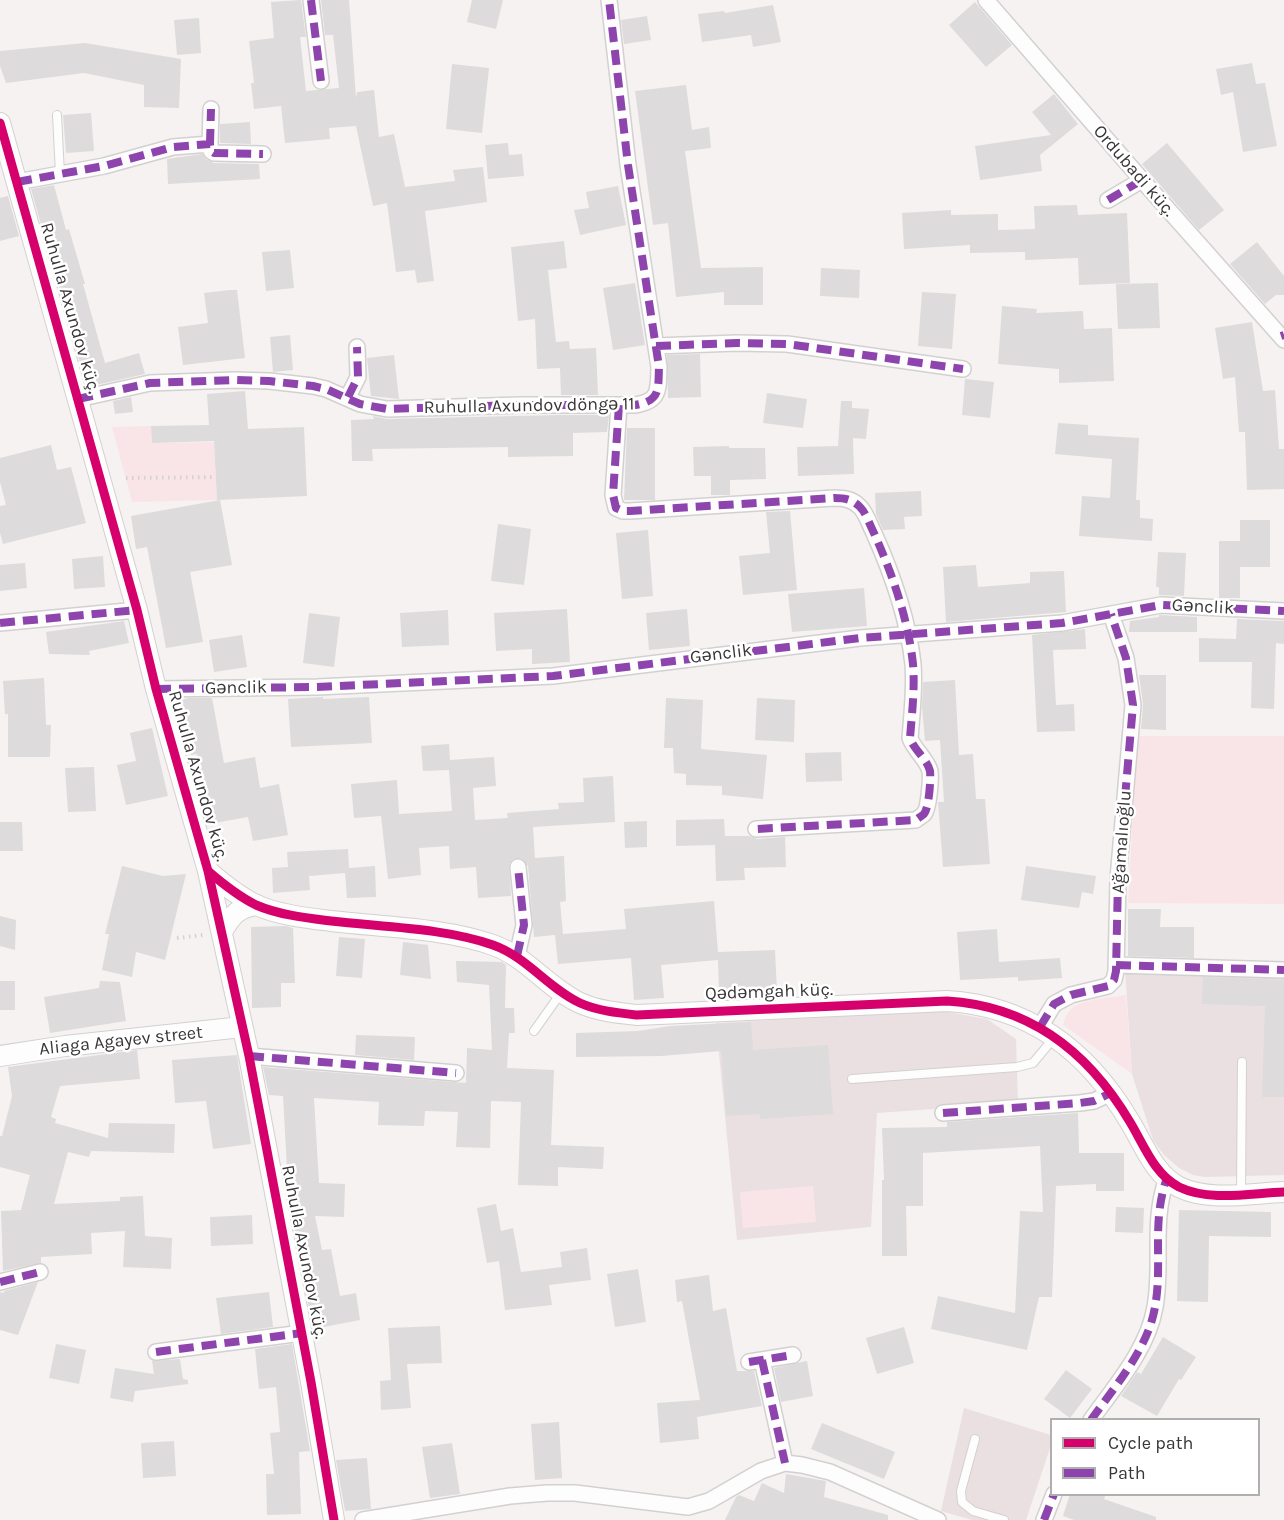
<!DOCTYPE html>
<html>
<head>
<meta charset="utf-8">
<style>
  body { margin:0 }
  #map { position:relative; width:1284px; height:1520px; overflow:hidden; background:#f6f2f2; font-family:Karla,sans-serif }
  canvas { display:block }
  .legend { position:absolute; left:1050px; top:1418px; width:210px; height:78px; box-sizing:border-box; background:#fff; border:2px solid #b0afaf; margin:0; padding:8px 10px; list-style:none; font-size:18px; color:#393637 }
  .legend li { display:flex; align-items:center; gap:12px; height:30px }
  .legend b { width:30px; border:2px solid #b0afaf }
</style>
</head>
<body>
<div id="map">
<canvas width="1284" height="1520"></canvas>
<ul class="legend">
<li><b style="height:8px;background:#d6006c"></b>Cycle path</li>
<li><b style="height:8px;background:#8e44ad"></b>Path</li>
</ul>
</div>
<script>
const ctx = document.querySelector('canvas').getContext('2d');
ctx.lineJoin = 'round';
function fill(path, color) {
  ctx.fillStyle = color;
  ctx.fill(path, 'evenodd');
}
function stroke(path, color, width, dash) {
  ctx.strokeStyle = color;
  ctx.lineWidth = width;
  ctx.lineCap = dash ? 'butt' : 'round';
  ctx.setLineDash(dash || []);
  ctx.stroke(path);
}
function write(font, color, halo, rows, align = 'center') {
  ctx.font = font + ' Karla,sans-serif';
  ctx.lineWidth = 5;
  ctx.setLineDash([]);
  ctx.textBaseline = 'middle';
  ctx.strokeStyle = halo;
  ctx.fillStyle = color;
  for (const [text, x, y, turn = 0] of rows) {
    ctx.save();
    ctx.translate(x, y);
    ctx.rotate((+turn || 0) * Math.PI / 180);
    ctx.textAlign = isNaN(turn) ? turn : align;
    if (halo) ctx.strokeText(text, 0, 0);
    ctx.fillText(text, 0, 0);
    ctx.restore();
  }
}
fill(new Path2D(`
  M1125 970 1284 975V1175L1205 1177 1193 1175 1179 1168 1164 1155 1153 1140 1132 1074Z
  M942 1011 987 1019 1016 1039 1018 1103 877 1113 871 1227 737 1240 716 1023Z
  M964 1408 1051 1435V1445L1026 1520H972L941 1511Z`), '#eae0e1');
fill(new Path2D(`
  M151 426 152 443 214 442 217 500 132 502 112 427Z
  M1137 736H1284V904L1128 903Z
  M1126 995 1132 1074 1063 1025C1065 1019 1067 1012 1072 1008 1086 998 1110 998 1126 995Z
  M813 1186 816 1222 743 1228 740 1192Z`), '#f9e5e8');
fill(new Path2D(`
  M301 0 306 37H300L306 91 339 88 333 35H325L321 0H349L356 98 357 92 374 90 379 137 394 134 405 187 455 181 453 170 483 167 487 202 425 211 434 281 417 283 415 270 396 272 387 203 373 206 356 126 329 128 330 139 285 143 281 106 254 109 251 83H254L249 41 274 38 271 2Z
  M472 0H503L496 29 467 22Z
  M975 2 1012 45 986 67 949 25Z
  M773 5 781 42 753 47 751 35 702 42 698 14 724 11 725 13Z
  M647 16 651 40 624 44 621 20Z
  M199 18 201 53 177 55 174 20Z
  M85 43 181 59 179 108 144 107V85L84 73 6 83 0 66V51Z
  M1252 63 1256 84 1265 83 1277 146 1243 152 1233 92 1221 95 1216 69Z
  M452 64 489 68 482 133 446 129Z
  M686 85 692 130 709 127 711 148 685 151 701 268 763 267V305H724V292L676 297 668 223 653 225 635 91Z
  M1054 94 1078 124 1040 155 1042 171 980 180 975 146 1051 135 1032 112Z
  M91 113 94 151 66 153 63 115Z
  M250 122 251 144 220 143V124Z
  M508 143 509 155 522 154 524 176 488 179 485 145Z
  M1167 143 1224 210 1199 230 1142 164Z
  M202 154 206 159 214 163 259 164 260 179 168 184 167 159Z
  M54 185 66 230 69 229 85 284H83L105 363 139 353 145 374 87 387 31 189Z
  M618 186 626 225 580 235 574 210 589 208 586 192Z
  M8 196 19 236 0 241V198Z
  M1077 205 1078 215 1127 213 1130 283 1079 285 1078 258 1025 260V252L970 253V245L904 249 902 213 951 210V215L998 214V230L1035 229 1034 206Z
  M564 241 567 268 548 270 556 342 569 341 570 349 596 348 598 395H561L560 368 537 369 535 319 518 321 511 247Z
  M1257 242 1284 276V295H1276L1265 304 1230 264Z
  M290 250 294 288 266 291 262 252Z
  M821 268 860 270 859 298 820 296Z
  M635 283 645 345 613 350 603 288Z
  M1158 283 1160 328 1118 329 1116 284Z
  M230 290H237L245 358 183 365 178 327 208 323 204 293Z
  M922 292 956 294 952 349 918 346Z
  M1002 306 1037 309 1036 313 1083 311 1084 329 1112 328 1114 381 1059 383V369L998 364Z
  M1252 322 1263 391 1275 390 1279 449H1284V489L1247 490 1245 432H1239L1235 377 1223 379 1215 328Z
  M290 335 293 370 273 372 270 337Z
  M700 354 701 397 668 398 667 355Z
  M394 355 399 399 371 396 367 358Z
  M965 379 994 382 990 418 962 415Z
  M245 391 248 429 304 427 307 496 217 500 214 441 152 443 151 426 209 425 207 394Z
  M767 393 807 399 803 428 763 423Z
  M131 397 133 412 115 414 113 401Z
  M841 401H852V408L869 409 866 439 853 438 854 474 798 476 797 447 838 446Z
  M561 415H609L607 432 573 433V456L508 457V447L372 449 373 461H352L351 420 374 419 373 416 387 419Z
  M1058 423 1088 425V435L1139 438 1136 500H1140V518L1153 519 1152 541 1079 536 1082 496 1110 498 1112 459 1055 454Z
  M627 428H655V500H624Z
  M51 445 57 470 71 467 86 523 3 544 0 533V506L6 505 0 482V458Z
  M729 446V448H765L766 479 730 480V495H711V476H694L693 447Z
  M921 491 922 516 904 517 905 529 883 530 876 514 875 493Z
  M220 500 232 565 190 572 203 642 166 648 147 547 136 549 131 516Z
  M790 511 797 590 743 595 739 556 770 553 766 512Z
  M1240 520H1270V567H1240V598H1219V541H1240Z
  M498 524 531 529 524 585 491 581Z
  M648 530 653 596 622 599 616 533Z
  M1158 552 1186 553 1184 596 1159 595V587H1156Z
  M103 556 105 587 74 589 72 559Z
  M25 563 27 588 0 591V565Z
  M976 565 978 587 1030 583V572L1064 571 1066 612 946 622 943 567Z
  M864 588 867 626 792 632 788 594Z
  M567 609 570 662 532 664V649L496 651 494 613Z
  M687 609 690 646 649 650 646 613Z
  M448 610 449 645 402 647 400 613Z
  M309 613 340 617 334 667 303 663Z
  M1159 615 1197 617V632H1129L1130 621 1159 617Z
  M1237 619 1284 621V644L1276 643 1274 709 1251 708 1252 662H1199V638L1236 639Z
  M124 621 129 643 89 651 90 655 49 654 46 632Z
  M1085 629 1086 649 1053 650 1056 705 1074 704 1075 731 1037 732 1032 635Z
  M242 635 247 667 214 672 209 640Z
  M1139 675H1166V730L1141 729 1143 704Z
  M44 678 46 725H51L50 757H8V714H5L3 681Z
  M955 680 959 755 973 754 976 799H985L990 864 943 867 938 802H944L940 740 925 741 922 707 923 682Z
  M323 697V699L369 697 372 743 291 747 288 699Z
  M189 698H212L224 763 255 757 260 788 279 784 288 835 253 841 248 817 209 824 197 754 191 755 181 700Z
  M666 698 703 700 701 749 767 755 763 799 722 795V786L686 785V774L674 773 673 748H664Z
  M757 698 795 700 794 742 755 740Z
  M152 728 168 796 126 805 117 765 136 761 130 733Z
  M449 744 450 760 494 757 496 786 473 788 475 820 508 818 507 813 559 809 558 803 584 802 583 778 613 776 615 822 533 827 535 858 564 856 566 901 560 902 563 934 626 929 624 909 714 901 718 952 775 950 777 992 719 994 718 960 661 965 664 998 634 1000 631 958 558 964 555 935 534 937 528 866 521 858 513 859 509 864 511 896 478 898 476 867 450 869 449 846 419 848 421 875 388 879 381 816 354 818 351 784 397 780 399 814 452 811 449 770 423 771 421 746Z
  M841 752 842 781 806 782 805 753Z
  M94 767 96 811 68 812 65 768Z
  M724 819 725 836H749L757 839 785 837 786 867 744 868 745 880 716 881 715 845 676 846V820Z
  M647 821V847L625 848 624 822Z
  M0 822H22L23 851H0Z
  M348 849 349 868 375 866 376 897 347 898 345 873 309 876 310 890 273 893 272 868 288 867 287 852Z
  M122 866 163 876 186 874 165 960 136 952 132 977 102 970 109 934H105Z
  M1026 866 1096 876 1093 894 1082 892 1079 908 1021 900Z
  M1128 909H1161L1160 927H1194V958L1128 956Z
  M0 916 16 920 15 950 0 946Z
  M286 926 293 928 295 983H281V1007L252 1008 251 927Z
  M997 929 999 962 1060 958 1062 978 1018 981V977L960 980 957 932Z
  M339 937 365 939 362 978 336 976Z
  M403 942 428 945 431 979 400 975Z
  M456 961 502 962 506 965 505 1008H514L515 1033H509L507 1068 554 1070 551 1145 604 1147 603 1169 558 1167V1186L518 1185 521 1102 491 1101 490 1148 456 1147 458 1112 425 1111 424 1126 378 1125 379 1102 314 1098 319 1183 345 1184 344 1217 315 1216 322 1250 331 1249 340 1296 356 1293 360 1320 313 1329 291 1212 293 1169H287L283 1096 269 1095 263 1067 466 1083 467 1048 492 1050 489 985 457 982Z
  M1203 977 1284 980V1097H1262L1265 1006 1202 1004Z
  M0 981H15V1010H0Z
  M100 981 120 982 126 1021 50 1033 44 997 99 988Z
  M751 1022 753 1050 828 1045 833 1114 760 1119V1114L726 1116 721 1051 661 1056 576 1057V1033L638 1031 670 1026Z
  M356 1035 415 1037 414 1060 355 1055Z
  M137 1050 140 1079 60 1086 51 1117 56 1119 55 1123 108 1138 109 1123 175 1124 174 1153 91 1151 89 1157 68 1152 54 1204 120 1201V1197L143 1196 145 1236 172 1238 171 1269 123 1267 125 1231 91 1233 92 1254 41 1257V1263L3 1271 1 1211 21 1210 30 1175 0 1167V1136H2L12 1096 8 1067Z
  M237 1055 251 1144 213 1149 206 1101 175 1103 172 1060Z
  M1078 1113 1079 1153H1124V1191H1096V1184L1056 1186 1052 1297H1039L1027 1350 931 1329 938 1296 1015 1313 1020 1211 1043 1212 1040 1146 923 1153V1206H906L907 1256H882V1180H884L882 1128 947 1127V1122Z
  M496 1204 501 1231 513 1228 521 1272 562 1267 560 1252 587 1248 591 1280 549 1285 552 1305 505 1310 499 1261 487 1263 477 1208Z
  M1116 1207 1144 1208 1143 1233 1115 1232Z
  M1179 1210 1271 1212V1237L1209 1236 1208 1302 1177 1301Z
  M252 1215 253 1244 211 1246 210 1217Z
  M638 1269 646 1322 615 1327 607 1274Z
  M709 1275 713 1311 726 1308 737 1371H754L762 1406 697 1417 699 1439 660 1443 657 1403 700 1400 682 1301 677 1302 675 1280Z
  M38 1282 18 1335 0 1330V1292L4 1293V1291Z
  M269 1292 273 1327 221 1334 216 1298Z
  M440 1326 442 1363 407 1364 411 1408 381 1410 380 1381 391 1380 388 1328Z
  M904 1327 914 1363 877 1374 866 1338Z
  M1163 1337 1196 1357 1181 1380 1179 1379 1157 1416 1121 1396 1137 1372 1141 1374Z
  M56 1344 86 1350 79 1384 49 1378Z
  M292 1344 310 1451 299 1452 301 1514 267 1515 266 1474H274L270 1433 280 1432 276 1387 259 1389 255 1349Z
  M180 1359 183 1379 188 1380V1384L135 1391 133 1402 110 1398 115 1368 154 1374 152 1361Z
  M807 1361 813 1396 781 1402 774 1368Z
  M1066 1370 1092 1389 1070 1418 1044 1399Z
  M559 1422 562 1478 535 1480 531 1424Z
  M822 1423 895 1452 884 1479 811 1449Z
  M174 1441 176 1476 143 1478 141 1443Z
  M452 1443 460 1494 430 1498 422 1447Z
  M367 1458 371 1509 345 1511 336 1460Z
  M786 1474 826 1481 824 1497 888 1515V1520H725L736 1497 739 1495 754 1501 762 1483 784 1493Z
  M1070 1494H1106L1104 1499 1156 1517V1520H1074L1063 1516Z`), '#dddbdb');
const service = new Path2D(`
  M57 115 60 174
  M534 1031 561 993
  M852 1079 1017 1067 1033 1063 1053 1039
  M1241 1194 1242 1062
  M975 1439 961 1491 962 1502 973 1511 1004 1520`);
const minor = new Path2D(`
  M311 0 321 81
  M986 0 1142 180 1284 340
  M210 144 211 109
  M17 182 104 166 173 147 210 144 211 151 214 153 263 154
  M1108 200 1142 180
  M656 346 737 343 787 344 963 369
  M348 397 358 377 357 347
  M78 399 150 383 235 380 269 381 313 386 326 389 360 404 387 409 521 405H635C661 401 658 389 659 367L628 165 609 0
  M619 405 613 495 616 508 623 511H630L834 498C844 498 852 499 860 507 866 513 869 523 873 531 892 573 908 618 913 664 915 688 912 713 910 738 914 750 927 759 930 771 931 779 929 808 924 814 923 815 917 819 916 820L756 829
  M0 623 137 610
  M156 689 317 687 553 676 860 638 1062 623 1161 605 1284 611
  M517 956 524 925 518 867
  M1116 965 1284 970
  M1040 1027 1054 1004 1071 995 1108 986 1114 980 1116 971 1118 879 1133 705 1126 658 1111 614
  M249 1056 456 1073
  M943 1113 1080 1103 1094 1101 1111 1093
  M0 1282 40 1272
  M156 1352 302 1333
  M762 1360 785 1463
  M749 1362 793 1355
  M1091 1420C1115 1386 1148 1349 1155 1307 1163 1263 1151 1222 1167 1178
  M363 1520 510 1496 547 1493H575L688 1507 709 1501 761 1471 785 1463 802 1465 830 1472 938 1520
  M1044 1520 1054 1494`);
const tertiary = new Path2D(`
  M0 123 137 610 156 689 208 871 249 1056 311 1382 334 1520
  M208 871C223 884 238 896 256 905 279 915 307 918 331 921 382 927 445 928 493 945 527 957 548 988 580 1003 598 1011 618 1013 637 1015L947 1001C1030 1006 1088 1051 1130 1122 1144 1145 1154 1174 1179 1187 1210 1202 1251 1193 1284 1192
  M222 932C231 916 238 907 257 905
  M0 1056 65 1046 242 1027`);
stroke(service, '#d3d0d0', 10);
stroke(minor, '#d3d0d0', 18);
stroke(tertiary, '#d3d0d0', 22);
stroke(new Path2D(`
  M126 478 216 477
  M177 938 203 935`), '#d3d2d2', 4, [1.5, 4.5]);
stroke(service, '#fefdfd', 8);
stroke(minor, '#fefdfd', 15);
stroke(tertiary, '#fefdfd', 20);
stroke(new Path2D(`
  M311 0 321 81
  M210 144 211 109
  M17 182 104 166 173 147 210 144 211 151 214 153 263 154
  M1108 200 1142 180
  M1281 336 1284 335
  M656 346 737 343 787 344 963 369
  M348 397 358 377 357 347
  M78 399 150 383 235 380 269 381 313 386 326 389 360 404 387 409 521 405H635C661 401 658 389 659 367L628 165 609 0
  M619 405 613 495 616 508 623 511H630L834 498C844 498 852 499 860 507 866 513 869 523 873 531 892 573 908 618 913 664 915 688 912 713 910 738 914 750 927 759 930 771 931 779 929 808 924 814 923 815 917 819 916 820L756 829
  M0 623 137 610
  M156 689 317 687 553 676 860 638 1062 623 1161 605 1284 611
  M517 956 524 925 518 867
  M1116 965 1284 970
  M1040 1027 1054 1004 1071 995 1108 986 1114 980 1116 971 1118 879 1133 705 1126 658 1111 614
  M249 1056 456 1073
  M943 1113 1080 1103 1094 1101 1111 1093
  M0 1282 40 1272
  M156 1352 302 1333
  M762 1360 785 1463
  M749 1362 793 1355
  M1091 1420C1115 1386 1148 1349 1155 1307 1163 1263 1151 1222 1167 1178
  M1044 1520 1054 1494`), '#8e44ad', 8, [15, 8]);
stroke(new Path2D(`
  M0 123 137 610 156 689 208 871 249 1056 311 1382 334 1520
  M208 871C223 884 238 896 256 905 279 915 307 918 331 921 382 927 445 928 493 945 527 957 548 988 580 1003 598 1011 618 1013 637 1015L947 1001C1030 1006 1088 1051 1130 1122 1144 1145 1154 1174 1179 1187 1210 1202 1251 1193 1284 1192`), '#d6006c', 9);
write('18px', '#393637', '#fff', [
  ["Ordubadi küç.",1134,171,49],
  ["Ruhulla Axundov küç.",70,308,74],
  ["Ruhulla Axundov döngə 11",529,406,-1],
  ["Gənclik",1203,607,3],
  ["Gənclik",721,654,-7],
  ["Gənclik",236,688,-1],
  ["Ruhulla Axundov küç.",198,776,74],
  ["Ağamalıoğlu",1122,842,-86],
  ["Qədəmgah küç.",769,992,-2],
  ["Aliaga Agayev street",121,1041,-6],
  ["Ruhulla Axundov küç.",304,1252,79]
]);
</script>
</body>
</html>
